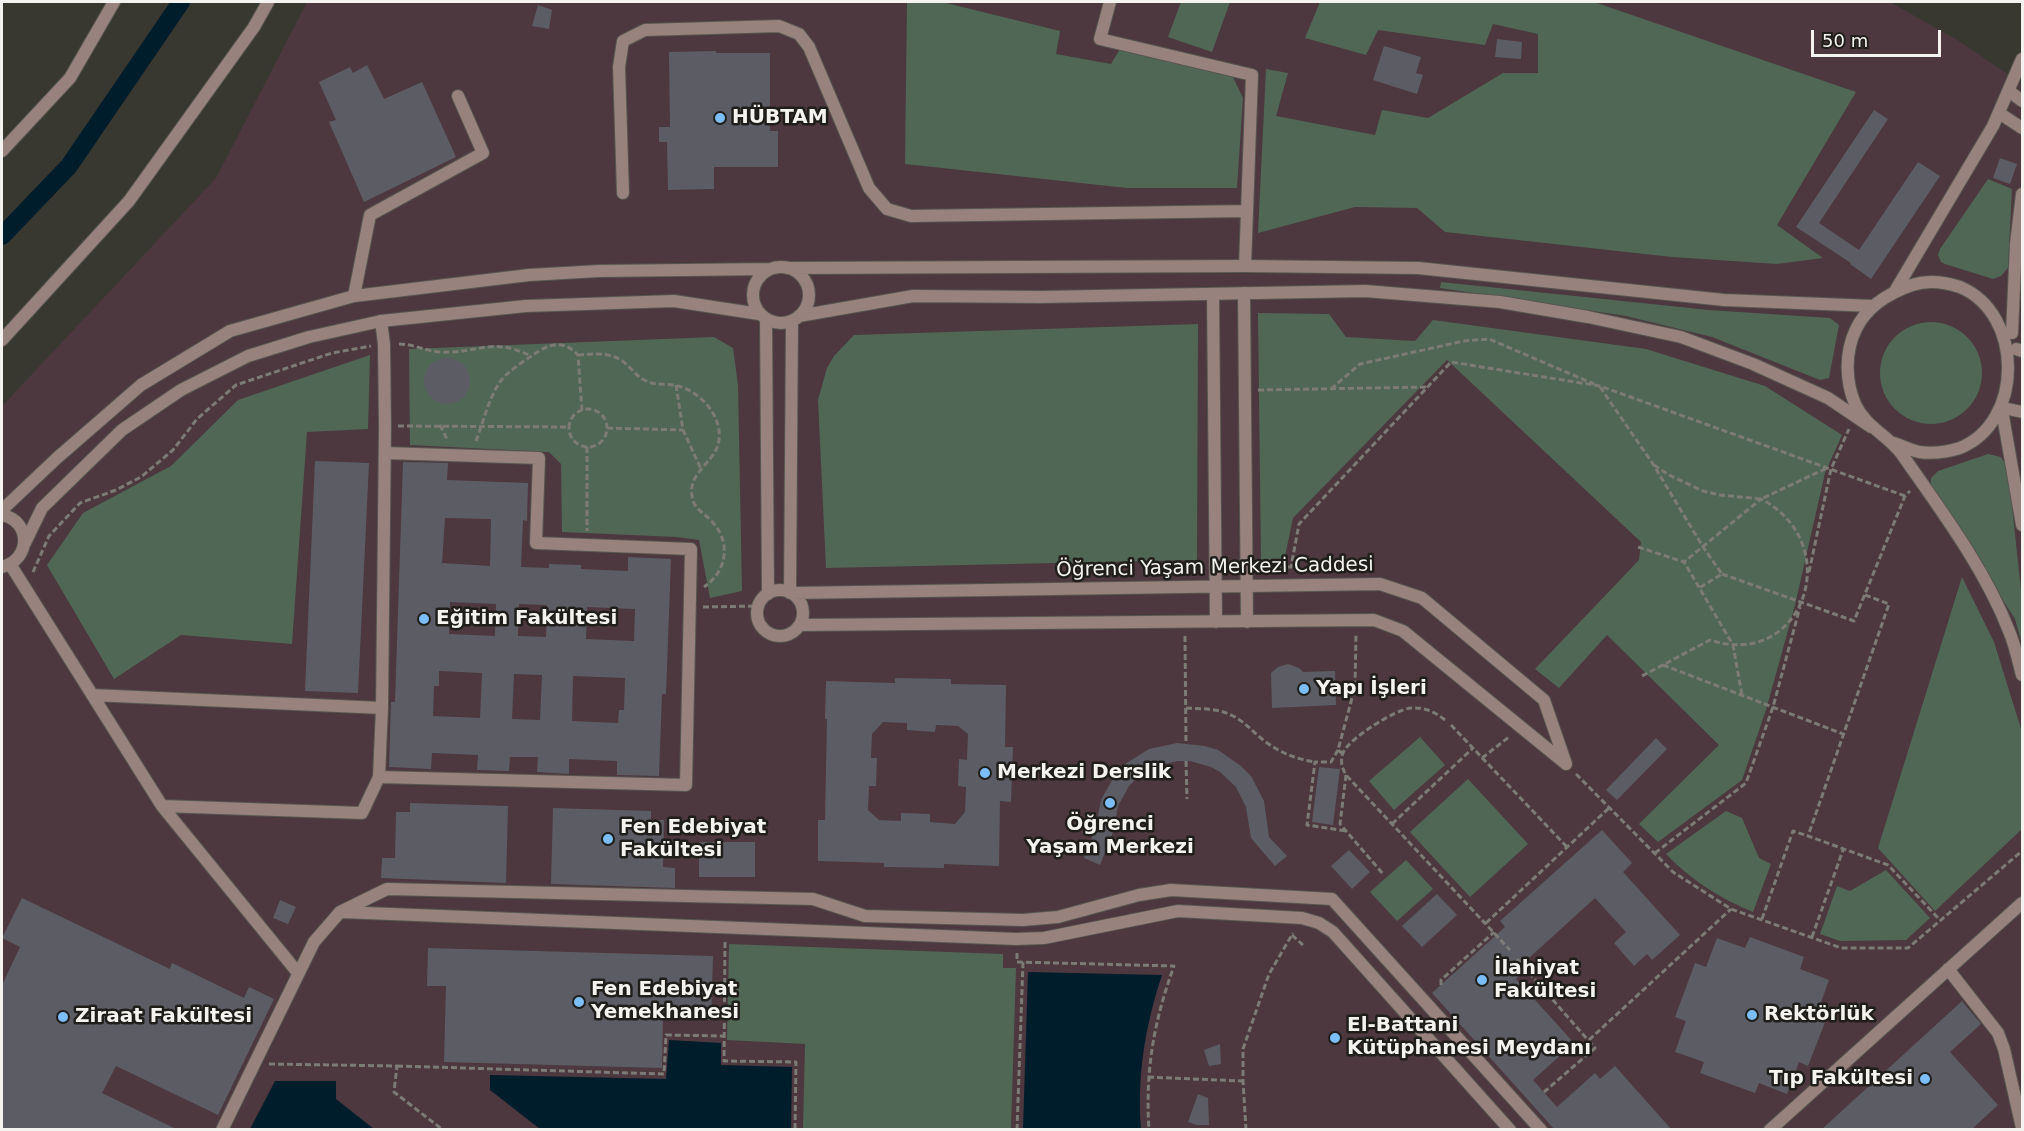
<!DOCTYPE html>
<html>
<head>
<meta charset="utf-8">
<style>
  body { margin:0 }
  #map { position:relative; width:2024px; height:1131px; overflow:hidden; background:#383730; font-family:"DejaVu Sans",sans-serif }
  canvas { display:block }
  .frame { position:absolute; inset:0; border:3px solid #f4f3ef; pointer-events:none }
  .scale { position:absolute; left:1811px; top:30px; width:130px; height:27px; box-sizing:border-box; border:3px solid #f4f3ef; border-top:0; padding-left:8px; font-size:18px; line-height:21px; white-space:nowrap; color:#f4f3ef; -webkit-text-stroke:4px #1f1e1b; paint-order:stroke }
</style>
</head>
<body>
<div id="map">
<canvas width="2024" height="1131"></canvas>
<div class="frame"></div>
<div class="scale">50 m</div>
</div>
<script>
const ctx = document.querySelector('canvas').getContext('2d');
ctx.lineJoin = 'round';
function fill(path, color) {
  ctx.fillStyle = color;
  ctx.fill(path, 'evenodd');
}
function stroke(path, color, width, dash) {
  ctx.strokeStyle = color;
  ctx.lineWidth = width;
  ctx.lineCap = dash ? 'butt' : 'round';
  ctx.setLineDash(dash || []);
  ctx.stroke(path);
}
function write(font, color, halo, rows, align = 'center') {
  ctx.font = font + ' "DejaVu Sans",sans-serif';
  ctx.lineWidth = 5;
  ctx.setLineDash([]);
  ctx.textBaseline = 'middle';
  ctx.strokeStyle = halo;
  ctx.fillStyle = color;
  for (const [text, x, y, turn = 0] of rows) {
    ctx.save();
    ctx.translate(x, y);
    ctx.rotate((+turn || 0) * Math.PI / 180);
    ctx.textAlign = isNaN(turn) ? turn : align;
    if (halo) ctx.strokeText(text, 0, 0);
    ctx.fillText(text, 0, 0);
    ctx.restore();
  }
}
fill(new Path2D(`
  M307 2H1890L1959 41 2022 84V1129L2 1130V406L216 178Z`), '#4c383e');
fill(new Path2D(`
  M907 2H942L1060 31 1056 54 1111 64 1120 49 1232 75 1243 98 1237 188H1127L905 164Z
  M1181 2H1230L1212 52 1168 37Z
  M1320 2H1594L1856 92 1777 225 1823 258 1777 264 1672 257 1445 232 1417 208 1355 207 1258 233 1266 69 1288 73 1276 116 1375 135 1382 110 1428 118 1503 73H1538V34L1493 24 1485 45 1378 30 1366 55 1305 38Z
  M1988 179 2012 189 2008 268 2001 276 1993 279 1945 264 1941 262 1938 255 1940 249Z
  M1441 282 1709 310 1830 318 1839 325 1829 378 1820 380 1712 337 1626 316 1440 288Z
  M1258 313 1329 314 1346 337 1415 341 1433 320 1646 349 1765 386 1842 435 1825 473 1795 605 1766 710 1742 780 1658 842 1639 824 1719 745 1607 635 1559 688 1535 669 1639 560 1641 542 1447 360 1293 518 1284 561 1261 562Z
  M1880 373a51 51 0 1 1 102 0a51 51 0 1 1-102 0Z
  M1198 324 1197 560 826 568 818 400 827 368 834 356 854 335Z
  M714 337 733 348 738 385 742 591 710 598 699 540 676 537 562 532 561 464 549 452 410 445 409 349Z
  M370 355 368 429 307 432 292 644 181 635 114 679 47 565 83 513 171 466 238 400Z
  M1988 454 2001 457 2008 469 2022 599V644L2015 619 1931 487V478L1938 471Z
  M1962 577 1994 642 2022 732V829L1935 911 1878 848Z
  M1420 737 1445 765 1394 810 1369 781Z
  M1468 779 1528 844 1470 897 1410 832Z
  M1726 811 1742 818 1759 858 1771 864 1753 912C1719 898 1691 880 1666 854Z
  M1406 860 1433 889 1397 921 1370 892Z
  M1886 870 1930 918 1906 940 1840 941 1820 934 1837 886 1850 891Z
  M729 944 1003 954V968H1016L1011 1129H803L805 1044 727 1040Z`), '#506756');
fill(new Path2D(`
  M1028 972 1162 975C1145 1026 1137 1076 1141 1129H1023Z
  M669 1040 721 1043V1065L792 1067 791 1129H540L490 1090V1075L666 1079Z
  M275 1081H336V1099L374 1129H250Z`), '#001d2c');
stroke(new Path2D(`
  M2 236 69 166 181 2`), '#001d2c', 18);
fill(new Path2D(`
  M538 5 552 10 549 29 532 26Z
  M1497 39 1522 42 1521 59 1495 57Z
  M1384 46 1421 57 1416 73 1423 75 1417 94 1373 80Z
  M716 51V53H770V131H778V167H714V189L668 190 667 142H659V127H670L669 52Z
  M367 65 384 99 422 82 456 157 364 202 329 122 336 120 319 82 350 67 353 73Z
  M1874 110 1888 119 1819 223 1859 250 1918 162 1940 176 1871 279 1850 264 1851 263 1796 227Z
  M2000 158 2017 164 2010 184 1993 178Z
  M424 381a23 23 0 1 1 46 0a23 23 0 1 1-46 0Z
  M315 461 369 463 358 693 305 691Z
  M403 462 448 463 447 480 528 483 527 521 523 520 521 567 549 568V564L581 565V569L628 571V557L671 559 666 694H662L659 776 617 775V761L569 759V774L537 772 538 757H510L509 771 477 770 478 755 432 753 431 769 389 767 391 702H395ZM445 518 491 519 490 566 442 563ZM450 602 496 604 495 636 449 634ZM519 604 547 605 546 637 518 636ZM587 607 635 609 634 641 586 639ZM439 671 482 673 480 718 433 716 434 686H439ZM514 674 542 675 540 720 512 719ZM573 676 625 678 624 710H619L618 723 572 721Z
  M1288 664 1299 668 1303 672 1335 671 1336 705 1272 708 1271 673 1278 667Z
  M895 678 951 679V684L1006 685 1005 747H1013L1011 802 1000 801 999 866 944 864V868L884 867V863L818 861V820H825L827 719H825L826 681 895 683ZM883 722 907 723V730L935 732 936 725 958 726 968 734 967 760 959 759 958 786 966 787 965 812 955 824 930 822V814L901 813V821L879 820 868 810 869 786H876L877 758H871L872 734Z
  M1656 738 1667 749 1617 800 1606 790Z
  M1177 743 1205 746 1218 750 1241 766 1251 776 1264 801 1269 837 1287 856 1275 866 1251 838 1246 807 1236 787 1220 772 1211 767 1190 761H1178L1156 766 1137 778 1129 786 1118 806 1114 830 1100 865 1084 858 1096 827 1101 800 1115 775 1125 764 1149 749Z
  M1319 767 1340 769 1333 825 1312 822Z
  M410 803 508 806 506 883 381 878 382 858H395L396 812H410Z
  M553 808 651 811V820H664L663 867 675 868V888L551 884Z
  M1602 830 1632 863 1623 872 1680 935 1652 960 1647 954 1634 966 1614 943 1626 932 1595 898 1519 967 1524 972 1516 979 1574 1043 1533 1080 1557 1107 1595 1073 1600 1079 1615 1066 1672 1130H1555L1432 993 1505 927 1500 921Z
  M699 842H755V877H699Z
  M1349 850 1370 872 1352 889 1331 866Z
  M1437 894 1457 915 1422 947 1402 926Z
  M22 898 170 969 172 963 244 998 249 987 274 999 218 1115 116 1066 102 1093 178 1130H2V985L20 947 2 938Z
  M280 900 296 907 288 924 273 918Z
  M1750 937 1804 957 1800 969 1829 980 1819 1008 1829 1012 1808 1066 1799 1062 1787 1094 1759 1083 1755 1093 1700 1073 1704 1062 1675 1052 1686 1021 1675 1017 1695 963 1706 967 1717 938 1745 948Z
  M428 948 713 956 711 1020 663 1018 662 1068 444 1062 446 986H427Z
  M1962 1001 1981 1024 1950 1052 1998 1105 1971 1130H1821Z
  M1220 1044 1221 1064 1209 1066 1204 1050Z
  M1198 1094 1208 1098 1209 1125H1197L1188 1122Z`), '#5c5d64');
const minor = new Path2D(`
  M1110 2 1100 39 1252 75 1245 266
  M2009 91 2022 101
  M1999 113 2022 128
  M2 151 70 78 114 2
  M623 193 619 67 623 41 645 30 779 26 799 34 809 47 869 188 887 209 911 216 1247 211
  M1244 293 1247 622
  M1213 294 1216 622
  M354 296 370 215 483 153 458 96
  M766 319 768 594
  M381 321 384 344 385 426 382 708
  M2 340 129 201 254 27 268 2
  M2016 349 2022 351
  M2008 409 2022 412
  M10 564 162 806 298 973
  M757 613a23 23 0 1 1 46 0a23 23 0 1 1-46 0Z
  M790 593 792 321
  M792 593 1380 584 1422 598 1544 700 1566 764
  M800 625 1374 620 1403 631 1565 763
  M92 695 382 708 379 777
  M162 806 362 813 379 777 686 785 691 549 536 543 539 458 385 453
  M341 912 1016 939 1044 938 1178 911 1302 918 1319 923 1333 932 1510 1130
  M1948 969 1998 1033 2004 1049 2022 1128
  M222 1130 314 942 340 912 387 889 813 899 865 916 1023 920 1058 917 1139 895 1171 890 1332 899 1541 1130
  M1770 1130 2022 903`);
const tertiary = new Path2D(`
  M753 295a28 28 0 1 1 56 0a28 28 0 1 1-56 0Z
  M787 268 1245 266 1418 268 1724 300 1873 306
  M1895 291 1993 126 2022 59
  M799 316 913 296 1041 297 1365 291 1500 302 1588 317 1681 337 1753 364 1828 398 1871 427
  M2012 333 2016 244 2022 194
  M2003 416 2022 525
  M1894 443C1902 446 1911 450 1919 452 1933 454 1947 452 1960 448 2024 422 2024 314 1960 287 1945 282 1927 280 1912 285 1889 293 1867 306 1856 329 1845 352 1845 380 1855 404 1865 426 1887 435 1901 453 1940 509 1984 567 2009 631 2015 645 2018 660 2022 675
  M2 510 57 458 141 385 230 331 354 296 529 275 599 271 770 269
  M2 515C32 521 31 560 2 567
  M25 543 42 508 122 430 181 390 248 356 309 337 381 321 526 306 674 301 759 314`);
stroke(minor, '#56554f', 14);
stroke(tertiary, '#56554f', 14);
stroke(new Path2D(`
  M399 344C413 344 426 351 440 352 479 354 490 336 531 356
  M578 355C595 354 612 351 626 364 633 370 637 377 646 381 657 386 667 383 678 386 701 392 722 416 719 440 716 463 688 471 692 496 694 511 706 513 714 524 732 545 725 573 704 587
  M676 385 683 430 701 469
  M1600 387 1653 464 1703 547 1722 574 1699 588
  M1331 389 1360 364 1464 341 1489 339 1594 384
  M1258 390 1428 387
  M569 428a19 19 0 1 1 38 0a19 19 0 1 1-38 0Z
  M440 425 448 441
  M398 426 570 427
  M607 428 683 430
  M476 441C483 423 488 401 498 385 504 375 512 370 521 363 540 351 557 333 578 355L582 411
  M587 447V531
  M1654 465 1671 476 1703 491 1720 495 1761 499 1827 468
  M1638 547 1684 562 1733 645 1742 695
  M1261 568 1291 567 1299 524 1451 362 1600 386 1905 496
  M33 572 49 536 80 503 116 490 141 477 173 450 197 419 236 385 332 353 371 346
  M1809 572 1831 469 1849 429
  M1722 574 1854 621 1905 496 1910 491
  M1865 595 1889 604 1808 836 1888 865 1940 920
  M703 607 758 606
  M1185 636 1186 743
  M1663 665 1843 734
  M1642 676 1710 640C1802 671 1848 545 1761 499L1684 562
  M1186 708C1202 709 1218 708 1233 716 1245 722 1252 731 1262 739 1278 752 1295 759 1315 762
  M1445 720C1435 712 1425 707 1411 708 1396 709 1348 739 1343 753 1340 761 1342 768 1346 775L1510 950
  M1451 725 1567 847
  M1338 750 1331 762H1315L1307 825 1346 831
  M1343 754 1338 750 1355 687 1356 635
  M1482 758 1509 737
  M1186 761 1187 799
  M1576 774 1673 872 1731 909 1841 948H1908L2022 851
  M1346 775 1340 824 1384 875
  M1392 824 1473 748
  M1655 853 1746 783 1773 707 1800 607
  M1762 919 1793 831 1808 836
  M1486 923 1610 807
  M1292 935 1303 945
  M1812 937 1843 850
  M725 942 724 1061 796 1062 795 1130
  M1017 953V962L1174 966C1154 1021 1145 1070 1149 1130
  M1517 959 1595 1048 1544 1092
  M1441 985V980L1494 932
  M1589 1040 1731 909
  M269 1064 397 1066 394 1092 443 1130
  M397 1066 664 1074 666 1035 724 1036
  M1148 1077 1243 1081
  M1017 1130 1023 962
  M1246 1130 1243 1081V1049L1269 974 1293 933`), '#7c7b75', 3, [6, 3]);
stroke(minor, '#97827e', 12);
stroke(tertiary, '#97827e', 12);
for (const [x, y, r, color] of [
  [720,118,6,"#7cbef9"],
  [424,619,6,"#7cbef9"],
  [1304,689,6,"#7cbef9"],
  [985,773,6,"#7cbef9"],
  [1110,803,6,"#7cbef9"],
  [608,839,6,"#7cbef9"],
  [1482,980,6,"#7cbef9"],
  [579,1002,6,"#7cbef9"],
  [1752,1015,6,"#7cbef9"],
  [63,1017,6,"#7cbef9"],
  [1335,1038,6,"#7cbef9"],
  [1925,1079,6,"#7cbef9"]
]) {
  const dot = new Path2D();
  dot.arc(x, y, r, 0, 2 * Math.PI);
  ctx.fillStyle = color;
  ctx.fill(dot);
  stroke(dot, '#1f1e1b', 2);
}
write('bold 20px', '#f4f3ef', '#1f1e1b', [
  ["HÜBTAM",732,118],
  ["Eğitim Fakültesi",436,619],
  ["Yapı İşleri",1316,689],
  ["Merkezi Derslik",997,773],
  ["Öğrenci",1110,825,"center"],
  ["Yaşam Merkezi",1110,848,"center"],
  ["Fen Edebiyat",620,828],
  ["Fakültesi",620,851],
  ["İlahiyat",1494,969],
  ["Fakültesi",1494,992],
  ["Fen Edebiyat",591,990],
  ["Yemekhanesi",591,1013],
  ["Rektörlük",1764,1015],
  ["Ziraat Fakültesi",75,1017],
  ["El-Battani",1347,1026],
  ["Kütüphanesi Meydanı",1347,1049],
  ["Tıp Fakültesi",1913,1079,"right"]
], 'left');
write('20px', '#f4f3ef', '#1f1e1b', [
  ["Öğrenci Yaşam Merkezi Caddesi",1215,568,-1]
]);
</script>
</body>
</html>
